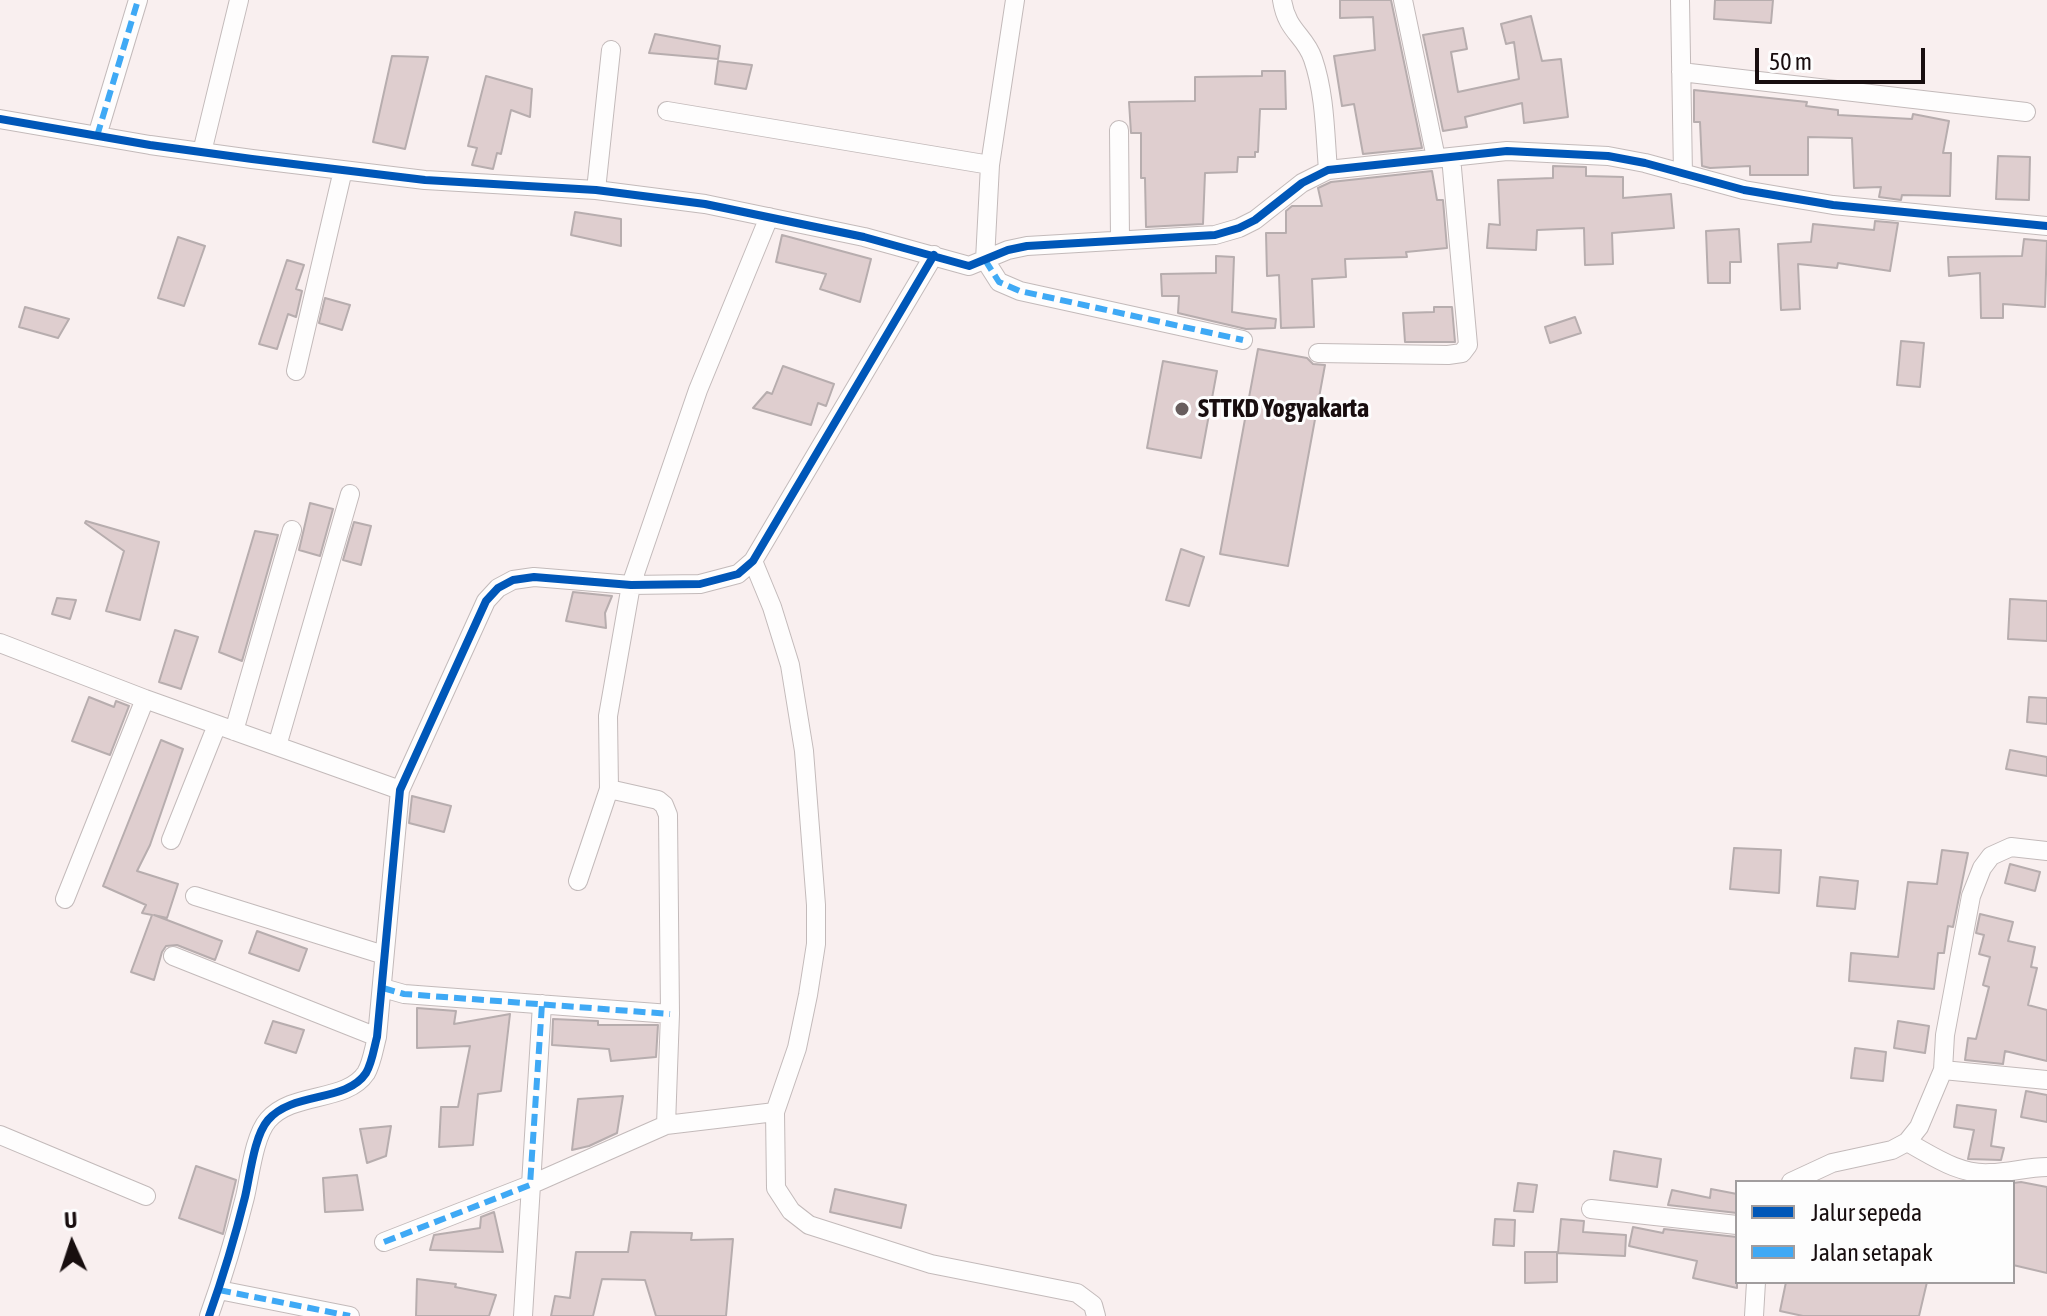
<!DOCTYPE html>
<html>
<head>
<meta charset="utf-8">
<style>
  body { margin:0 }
  #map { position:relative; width:2047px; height:1316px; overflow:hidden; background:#f9efef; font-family:"Asap Condensed",sans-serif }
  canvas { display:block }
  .legend { position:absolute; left:1735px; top:1180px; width:280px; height:104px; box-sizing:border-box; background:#fdfdfd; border:2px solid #a19d9e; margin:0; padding:10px 14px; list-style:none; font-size:24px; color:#180e0f }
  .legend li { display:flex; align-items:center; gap:16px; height:40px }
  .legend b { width:40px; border:2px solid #a19d9e }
  .north { position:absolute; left:32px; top:1204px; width:80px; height:80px; -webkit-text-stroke:6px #fdfdfd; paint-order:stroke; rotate:357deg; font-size:22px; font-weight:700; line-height:32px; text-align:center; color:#180e0f }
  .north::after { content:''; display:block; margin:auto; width:28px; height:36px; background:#180e0f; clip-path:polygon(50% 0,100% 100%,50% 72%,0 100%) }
  .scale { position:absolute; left:1755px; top:48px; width:170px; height:36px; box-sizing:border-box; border:4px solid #180e0f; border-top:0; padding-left:10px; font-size:24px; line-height:28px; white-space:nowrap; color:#180e0f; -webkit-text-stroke:6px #fdfdfd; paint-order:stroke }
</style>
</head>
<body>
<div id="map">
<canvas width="2047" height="1316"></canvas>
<ul class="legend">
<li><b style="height:10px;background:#0057b8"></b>Jalur sepeda</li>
<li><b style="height:10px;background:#3fa9f5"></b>Jalan setapak</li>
</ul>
<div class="north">U</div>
<div class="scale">50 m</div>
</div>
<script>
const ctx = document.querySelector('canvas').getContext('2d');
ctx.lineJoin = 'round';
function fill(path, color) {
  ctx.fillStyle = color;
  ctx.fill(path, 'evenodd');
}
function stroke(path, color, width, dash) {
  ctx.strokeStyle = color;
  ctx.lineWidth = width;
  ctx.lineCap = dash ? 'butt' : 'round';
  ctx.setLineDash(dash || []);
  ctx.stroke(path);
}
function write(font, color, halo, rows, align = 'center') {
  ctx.font = font + ' "Asap Condensed",sans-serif';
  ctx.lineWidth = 6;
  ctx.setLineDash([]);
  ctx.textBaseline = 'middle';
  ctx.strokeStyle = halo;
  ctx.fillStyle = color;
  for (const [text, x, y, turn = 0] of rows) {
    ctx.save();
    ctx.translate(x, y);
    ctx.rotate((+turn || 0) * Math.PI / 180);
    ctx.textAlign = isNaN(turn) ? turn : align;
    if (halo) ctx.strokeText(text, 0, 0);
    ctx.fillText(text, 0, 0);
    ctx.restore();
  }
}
const building = new Path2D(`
  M1340 0H1391L1422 148 1363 154 1354 104 1342 106 1334 56 1375 50 1373 17 1340 18Z
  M1715 0H1773L1771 23 1714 19Z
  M1531 16 1542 61 1561 59 1568 117 1524 123 1522 103 1465 117 1467 127 1443 131 1423 35 1463 28 1467 49 1451 52 1458 92 1519 79 1514 42 1506 44 1501 24Z
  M655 34 720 46 718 59 649 53Z
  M392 56 428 57 405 149 373 142Z
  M718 61 752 65 746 89 715 84Z
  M1262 71H1285L1286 109H1260L1258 152H1255V157H1238L1237 172 1205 173 1203 224 1146 227 1145 178H1141V133H1131L1129 102 1195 101V77L1262 76Z
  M486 76 532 89 530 117 511 110 501 154 497 153 493 169 472 165 477 148 468 146Z
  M1694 90 1807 102 1806 106 1838 110V115L1912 119 1913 114 1949 121 1943 153H1951L1950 196 1902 195 1901 200 1879 197 1881 187 1854 188 1852 138 1808 137V175H1750V166L1710 168 1702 166 1700 122H1694Z
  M1998 156 2030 157 2029 200 1996 199Z
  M1553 166 1586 167V176L1623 177V198L1671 194 1674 228 1612 233 1613 264 1585 265 1584 228 1537 230 1536 250 1487 248 1489 224 1500 225 1498 180 1553 178Z
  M1432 171 1437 200H1443L1447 248 1406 252 1407 257 1345 259 1346 277 1312 279 1314 327 1281 328 1279 275 1267 276 1266 233H1286V211L1292 206H1322L1318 188 1331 182Z
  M575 212 621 219V246L571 235Z
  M1875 221 1898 223 1890 271 1838 263 1837 268 1798 264 1800 309 1781 310 1778 244 1811 242 1813 224 1874 230Z
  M1739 229 1741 262H1730V283H1708L1706 231Z
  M782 235 871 259 860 302 820 289 826 274 776 262Z
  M178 237 205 246 184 306 158 298Z
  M2024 239 2047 241 2045 307 2003 304V318H1981L1980 273 1949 276 1948 257 2022 256Z
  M1216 256 1234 257 1232 312 1276 319 1275 328 1246 329 1178 313 1179 296H1162L1161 274 1216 273Z
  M287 260 304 265 296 289 302 291 296 317 288 314 277 349 259 344Z
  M325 298 350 305 342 330 319 323Z
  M25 307 69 319 58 338 19 327Z
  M1434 307H1452L1455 342H1405L1403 313 1434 312Z
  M1575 317 1581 333 1550 343 1545 327Z
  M1901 341 1924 343 1920 387 1897 385Z
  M1258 349 1307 358 1313 364 1325 365 1288 566 1220 554Z
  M1163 361 1217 371 1201 458 1147 448Z
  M783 366 834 384 826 406 818 403 811 425 753 408 767 392 772 394Z
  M310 503 333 509 320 556 299 550Z
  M86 521 159 542 140 620 106 611 124 551 85 523Z
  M354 522 371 526 361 565 343 560Z
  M255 531 278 535 242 661 219 652Z
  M1181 549 1204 557 1189 606 1166 600Z
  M573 592 612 596 605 613 606 628 566 621Z
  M57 598 76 600 70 619 52 614Z
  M2010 599 2047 601V641L2008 639Z
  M175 630 198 637 181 689 159 682Z
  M89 697 114 707 116 701 129 706 110 755 72 741Z
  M2029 697 2047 698V724L2027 722Z
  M161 740 183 749 150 845 137 871 178 884 167 918 154 915 222 941 215 960 177 945 166 946 162 952 154 980 131 972 152 915 142 913 146 905 103 886Z
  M2010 750 2047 757V776L2006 769Z
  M412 796 451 806 444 832 409 823Z
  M1734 848 1781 850 1779 893 1730 889Z
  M1942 850 1968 853 1953 927 1948 926 1944 953H1938L1934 989 1849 981 1851 953 1898 957 1908 882 1937 884Z
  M2010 864 2040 872 2035 891 2005 883Z
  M1820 877 1858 881 1855 909 1817 906Z
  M1980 914 2013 922 2008 941 2035 947 2031 967 2037 968 2028 1005 2047 1010V1061L2005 1051 2003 1064 1965 1060 1968 1038 1976 1039 1989 987 1983 985 1990 957 1979 954 1984 935 1976 933Z
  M257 931 307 949 299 971 249 953Z
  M417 1008 456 1011 454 1024 510 1014 501 1091 478 1094 473 1145 439 1147 441 1107H458L470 1046 417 1048Z
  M553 1019 598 1021V1025H658L656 1057 611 1061 609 1049 552 1045Z
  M273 1021 304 1030 296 1053 265 1043Z
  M1898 1021 1929 1026 1925 1053 1894 1048Z
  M1855 1048 1886 1052 1883 1081 1851 1078Z
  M2026 1091 2047 1095V1122L2021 1117Z
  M623 1096 617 1133 589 1146 572 1150 578 1099Z
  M1957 1105 1996 1110 1991 1146 2004 1148 2001 1160 1968 1159 1974 1130 1954 1127Z
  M391 1126 386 1156 367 1163 360 1129Z
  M1614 1151 1661 1159 1657 1187 1610 1180Z
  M196 1166 236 1180 223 1234 179 1218Z
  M357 1175 363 1210 325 1212 323 1178Z
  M2021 1182 2047 1187V1273L2013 1265V1183Z
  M1518 1183 1537 1185 1533 1212 1514 1211Z
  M835 1189 906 1205 901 1228 830 1212Z
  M1711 1189 1737 1194V1213L1668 1205 1672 1190 1710 1198Z
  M494 1212 503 1252 430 1250 434 1235 480 1228 481 1217Z
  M1495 1219 1515 1220 1514 1246 1493 1245Z
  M1561 1219 1584 1221 1583 1232 1626 1235 1625 1256 1558 1253Z
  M1633 1227 1663 1233 1664 1229 1737 1237V1288L1693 1278 1697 1261 1629 1246Z
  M631 1232 692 1233 691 1240 733 1239 726 1316H656L645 1280 602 1279 593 1316H551L555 1296 570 1298 576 1252H628Z
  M1525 1252H1557V1282L1525 1283Z
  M417 1279 456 1284 455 1287 496 1295 489 1316H416Z
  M1786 1282H1927L1919 1316H1803L1780 1311Z`);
fill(building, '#dfcecf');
stroke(building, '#b7adae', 2);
const minor = new Path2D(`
  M1015 0 990 165 985 260 999 282 1020 291 1243 340
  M1282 0C1287 32 1305 35 1313 59 1325 94 1325 133 1328 170
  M1403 0 1436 158
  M1680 0 1683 174
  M1681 72 2026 112
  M667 111 990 165
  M0 119 150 145 252 159 425 180 596 190 705 204 864 237 969 266 1008 250 1027 246 1215 235 1239 228 1255 220 1302 183 1328 170 1507 151 1608 156 1645 163 1744 190 1833 205 2047 226
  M1119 130 1120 239
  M97 136 138 0
  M202 152 239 0
  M596 190 611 50
  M1318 353 1448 355 1462 353 1468 345 1451 157
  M296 371 343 170
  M753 561 772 607 790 665 804 751 816 905V944L808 995 797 1048 775 1112 776 1188 791 1211 809 1225 931 1264 1077 1293 1093 1305 1096 1316
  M0 643 145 699 400 790
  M234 731 292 530
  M277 746 350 494
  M171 840 217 725
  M578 881 609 789
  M195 896 384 955
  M65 899 145 699
  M173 956 377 1037
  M383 988 404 994 670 1014
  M1943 1070 2047 1080
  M666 1125 670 1014 668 815 664 805 658 800 609 789 608 716 631 585 698 390 769 217
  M0 1135 146 1196
  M1907 1142C1933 1156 1959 1175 1990 1173 2009 1173 2027 1167 2047 1167
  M1791 1182 1832 1163 1892 1150 1907 1142 1919 1127 1943 1070 1945 1035 1971 896 1982 868 1991 856 2011 847 2047 851
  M1591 1209 1737 1225
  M384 1242 530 1185 666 1125 775 1112
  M219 1290 350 1316
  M209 1316C223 1277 235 1237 245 1197 250 1176 254 1136 268 1120 293 1091 346 1103 366 1073 372 1063 374 1048 377 1037L400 790 486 601 498 588 513 580 534 577 631 585 700 584 738 574 753 561 934 255
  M523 1316 542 1004
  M1754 1316 1756 1282`);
stroke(minor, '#c3baba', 20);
stroke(minor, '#fefdfd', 18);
stroke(new Path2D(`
  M97 136 138 0
  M985 260 999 282 1020 291 1243 340
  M383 988 404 994 670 1014
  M384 1242 530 1185 542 1004
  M219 1290 350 1316`), '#3fa9f5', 6, [12, 6]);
stroke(new Path2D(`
  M0 119 150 145 252 159 425 180 596 190 705 204 864 237 969 266 1008 250 1027 246 1215 235 1239 228 1255 220 1302 183 1328 170 1507 151 1608 156 1645 163 1744 190 1833 205 2047 226
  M209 1316C223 1277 235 1237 245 1197 250 1176 254 1136 268 1120 293 1091 346 1103 366 1073 372 1063 374 1048 377 1037L400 790 486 601 498 588 513 580 534 577 631 585 700 584 738 574 753 561 934 255`), '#0057b8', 8);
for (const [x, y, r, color] of [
  [1182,409,8,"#675d5d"]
]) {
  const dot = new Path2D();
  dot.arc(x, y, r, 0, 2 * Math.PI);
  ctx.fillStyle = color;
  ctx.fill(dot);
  stroke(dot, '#fdfdfd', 3);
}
write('bold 26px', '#180e0f', '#fdfdfd', [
  ["STTKD Yogyakarta",1198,409]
], 'left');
</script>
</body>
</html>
